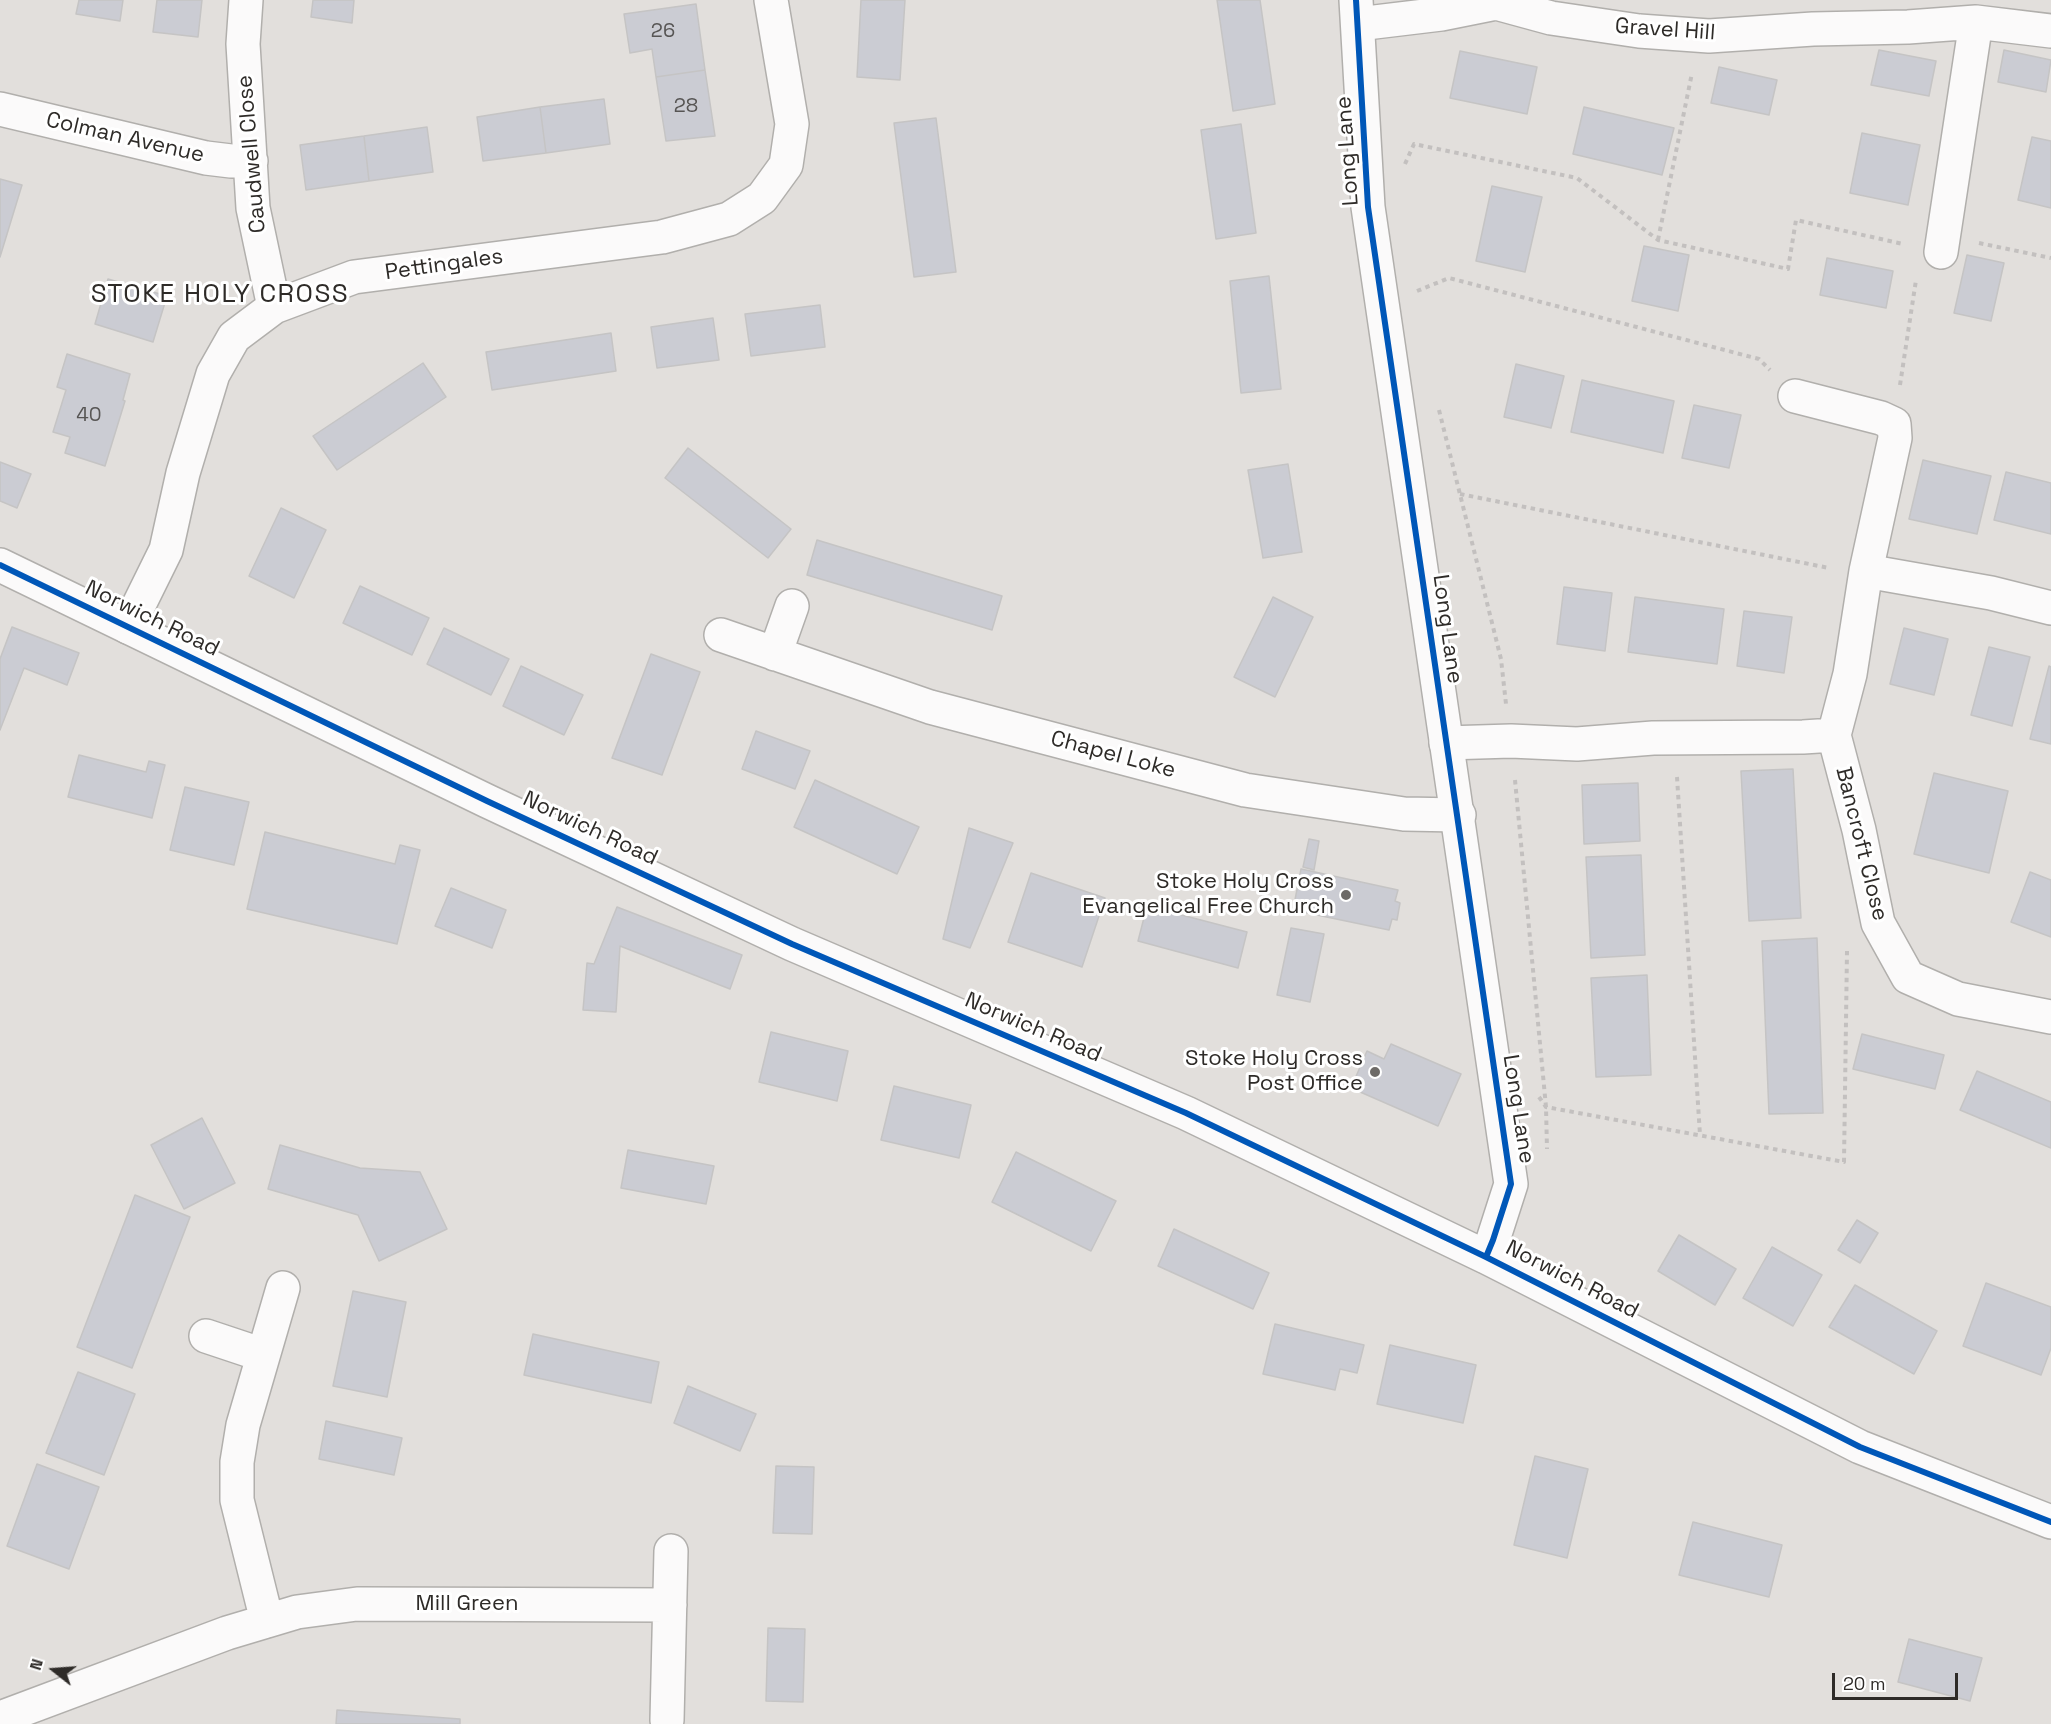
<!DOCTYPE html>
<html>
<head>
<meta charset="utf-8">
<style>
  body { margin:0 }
  #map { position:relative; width:2051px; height:1724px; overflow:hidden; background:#e2dfdc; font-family:"Space Grotesk",sans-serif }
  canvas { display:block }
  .north { position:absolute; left:24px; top:1640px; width:60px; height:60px; -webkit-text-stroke:4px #fff; paint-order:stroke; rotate:287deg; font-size:16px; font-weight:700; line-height:24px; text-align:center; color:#2e2b28 }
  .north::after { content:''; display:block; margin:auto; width:21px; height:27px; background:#2e2b28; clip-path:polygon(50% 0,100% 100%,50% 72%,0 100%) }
  .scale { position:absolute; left:1832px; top:1673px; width:126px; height:27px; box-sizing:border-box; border:3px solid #2e2b28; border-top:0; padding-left:8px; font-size:18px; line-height:21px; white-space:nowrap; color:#2e2b28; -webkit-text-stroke:4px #fff; paint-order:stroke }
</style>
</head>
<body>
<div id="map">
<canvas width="2051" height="1724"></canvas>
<div class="north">N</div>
<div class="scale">20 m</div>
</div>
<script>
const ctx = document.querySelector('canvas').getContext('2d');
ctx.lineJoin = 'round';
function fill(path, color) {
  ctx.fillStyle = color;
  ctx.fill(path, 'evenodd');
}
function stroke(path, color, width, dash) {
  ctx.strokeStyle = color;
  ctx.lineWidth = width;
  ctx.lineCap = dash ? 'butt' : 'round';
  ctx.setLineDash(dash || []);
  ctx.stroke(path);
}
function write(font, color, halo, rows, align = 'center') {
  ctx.font = font + ' "Space Grotesk",sans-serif';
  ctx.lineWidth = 6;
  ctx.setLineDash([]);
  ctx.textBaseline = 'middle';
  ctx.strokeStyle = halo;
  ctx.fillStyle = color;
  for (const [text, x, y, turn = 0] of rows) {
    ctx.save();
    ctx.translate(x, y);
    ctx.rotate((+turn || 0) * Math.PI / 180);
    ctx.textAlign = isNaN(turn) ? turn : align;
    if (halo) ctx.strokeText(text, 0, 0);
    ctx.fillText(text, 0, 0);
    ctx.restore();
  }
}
const building = new Path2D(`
  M79 0H123L120 21 76 14Z
  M157 0H202L198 37 153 32Z
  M313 0H354L352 23 311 17Z
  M861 0H905L900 80 857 77Z
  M1217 0H1260L1275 104 1233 111Z
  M696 4 705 70 656 77 652 49 630 53 624 14Z
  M1879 50 1936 61 1929 96 1871 85Z
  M2004 50 2051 60 2046 92 1998 82Z
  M1460 51 1537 67 1527 114 1450 98Z
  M1719 67 1777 80 1769 115 1711 103Z
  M705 70 715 136 666 141 656 77Z
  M604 99 610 144 546 153 540 107Z
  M540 107 546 153 483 161 477 117Z
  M1584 107 1674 128 1662 175 1573 154Z
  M936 118 956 272 914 277 894 123Z
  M1241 124 1256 233 1216 239 1201 130Z
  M427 127 433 172 369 181 364 136Z
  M1862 133 1920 145 1908 205 1850 193Z
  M364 136 369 181 306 190 300 145Z
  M2032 137 2051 141V208L2018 200Z
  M0 179 22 185 0 257Z
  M1492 186 1542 197 1525 272 1476 261Z
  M1644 246 1689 255 1678 311 1632 301Z
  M1967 255 2004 263 1991 321 1954 313Z
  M1827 258 1893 271 1886 308 1820 295Z
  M1269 276 1281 389 1241 393 1230 281Z
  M108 279 167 296 153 342 95 324Z
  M820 305 825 347 751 356 745 314Z
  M713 318 719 360 657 368 651 327Z
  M611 333 616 371 492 390 486 352Z
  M67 354 130 374 123 400 125 401 105 466 65 453 70 437 53 432 66 390 57 387Z
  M423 363 446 397 337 470 313 436Z
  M1516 364 1564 376 1551 428 1504 417Z
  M1582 380 1674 401 1663 453 1571 432Z
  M1694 405 1741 415 1729 468 1682 458Z
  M688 448 791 529 768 558 665 478Z
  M1923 460 1991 476 1977 534 1909 519Z
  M0 462 31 474 17 508 0 501Z
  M1288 464 1302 552 1263 558 1248 470Z
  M2006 472 2051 483V534L1994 520Z
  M281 508 326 530 294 598 249 576Z
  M817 540 1002 596 992 630 807 575Z
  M360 586 429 618 412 655 343 623Z
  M1564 587 1612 593 1605 651 1557 644Z
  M1273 597 1313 617 1275 697 1234 677Z
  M1635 597 1724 609 1717 664 1628 652Z
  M1744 611 1792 617 1784 673 1737 666Z
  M12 627 79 653 67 685 24 668 0 730V659Z
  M444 628 509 659 491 695 427 664Z
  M1904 628 1948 639 1934 695 1890 684Z
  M1989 647 2030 657 2012 726 1971 715Z
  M651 654 700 672 662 775 612 758Z
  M521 666 583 695 564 735 503 706Z
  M2049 666 2051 667V744L2030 739Z
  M756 731 810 751 795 789 742 769Z
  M79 755 146 772 149 761 165 765 152 818 68 797Z
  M1793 769 1801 918 1749 921 1741 771Z
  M1934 773 2008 791 1989 873 1914 854Z
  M815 780 919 827 897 874 794 827Z
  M1638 783 1640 841 1584 844 1582 785Z
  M185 787 249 802 234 865 170 850Z
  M969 828 1013 843 970 948 943 939Z
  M265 832 395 864 400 845 420 850 397 944 247 909Z
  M1309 839 1319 841 1314 870 1303 867Z
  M1641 855 1645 955 1591 958 1586 857Z
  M1301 869 1398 890 1395 901 1400 903 1397 920 1392 919 1389 930 1293 910Z
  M2030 872 2051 880V937L2011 922Z
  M1031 873 1105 898 1082 967 1008 942Z
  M451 888 506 910 492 948 435 926Z
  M1147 906 1247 932 1238 968 1138 941Z
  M617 907 742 955 730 989 620 946 616 1012 583 1010 587 963 594 964Z
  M1291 928 1324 934 1310 1002 1277 995Z
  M1817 938 1823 1113 1769 1114 1762 941Z
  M1647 975 1651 1075 1596 1077 1591 978Z
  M771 1032 848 1051 837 1101 759 1082Z
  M1862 1034 1944 1055 1935 1089 1853 1069Z
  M1391 1044 1461 1074 1438 1126 1351 1088 1367 1051 1384 1059Z
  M1977 1071 2051 1102V1148L1960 1110Z
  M894 1086 971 1105 959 1158 881 1140Z
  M202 1118 235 1183 184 1209 151 1145Z
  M280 1145 360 1168 420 1172 447 1229 379 1261 358 1215 268 1189Z
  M628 1150 714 1166 706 1204 621 1188Z
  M1016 1152 1116 1201 1091 1251 992 1202Z
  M135 1195 190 1217 132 1368 77 1347Z
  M1857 1220 1878 1233 1860 1263 1838 1250Z
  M1174 1229 1269 1273 1253 1309 1158 1266Z
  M1679 1235 1736 1269 1715 1305 1658 1271Z
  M1772 1247 1822 1275 1793 1326 1743 1298Z
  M1986 1283 2051 1307V1348L2041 1375 1963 1346Z
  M1855 1285 1937 1331 1914 1374 1829 1327Z
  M353 1291 406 1302 387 1397 333 1386Z
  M1275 1324 1364 1345 1357 1373 1340 1369 1335 1390 1263 1374Z
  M533 1334 659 1362 651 1403 524 1375Z
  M1390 1345 1476 1365 1463 1423 1377 1404Z
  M78 1372 135 1394 104 1475 46 1453Z
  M688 1386 756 1414 740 1451 674 1423Z
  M326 1421 402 1438 394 1475 319 1459Z
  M1535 1456 1588 1469 1567 1558 1514 1545Z
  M37 1464 99 1487 69 1569 7 1546Z
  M776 1466 814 1467 812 1534 773 1533Z
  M1693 1522 1782 1545 1769 1597 1679 1575Z
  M768 1628 805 1629 803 1702 766 1701Z
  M1909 1639 1982 1658 1970 1701 1898 1682Z
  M337 1710 460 1719V1724H336Z`);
fill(building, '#cbccd3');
stroke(building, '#c5c4c4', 1.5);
const street = new Path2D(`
  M246 0 243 44 253 208 274 307
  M1358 24 1441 14 1496 3 1551 18 1639 31 1709 36 1813 29 1908 27 1976 22 2051 31
  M0 109 206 158 231 161H251
  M1941 252 1976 22
  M1795 396 1881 418 1894 424 1895 438 1866 571 1850 674 1834 735 1859 830 1878 923 1908 977 1958 999 2051 1017
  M1866 571 1991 593 2051 608
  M128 627 166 550 183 473 213 374 234 337 274 307 354 277 662 237 729 219 762 198 786 165 792 124 771 0
  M721 635 930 707 1245 790 1404 814 1459 815
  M775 654 792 606
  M1446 743 1511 741 1577 744 1653 738 1803 737 1834 735
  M206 1336 263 1355
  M267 1621 237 1500V1462L243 1425 283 1288
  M0 1718 227 1633 297 1612 357 1604 670 1605
  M667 1720 671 1551`);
const secondary = new Path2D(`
  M1356 0 1368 207 1511 1184 1493 1240 1486 1257
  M0 565 487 801 792 944 1186 1113 1486 1257 1860 1447 2051 1522`);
stroke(street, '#b1afac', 36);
stroke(secondary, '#b1afac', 36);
stroke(new Path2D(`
  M1405 164 1414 144 1577 178 1658 240 1788 269 1796 220 1903 244
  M1658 240 1692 73
  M1979 243 2051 258
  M1417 291 1449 278 1759 359 1770 370
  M1900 385 1916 280
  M1439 410 1501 659 1506 704
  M1460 494 1829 568
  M1677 777 1700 1135
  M1515 780 1546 1107 1547 1149
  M1539 1097 1546 1107 1844 1162 1847 951`), '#c3c0bf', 4, [4.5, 4.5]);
stroke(street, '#fbfafa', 33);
stroke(secondary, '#fbfafa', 33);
stroke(new Path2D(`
  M1356 0 1368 207 1511 1184 1493 1240 1486 1257
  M0 565 487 801 792 944 1186 1113 1486 1257 1860 1447 2051 1522`), '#0057b8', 6);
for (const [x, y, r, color] of [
  [1346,895,6,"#6d6a67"],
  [1375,1072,6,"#6d6a67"]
]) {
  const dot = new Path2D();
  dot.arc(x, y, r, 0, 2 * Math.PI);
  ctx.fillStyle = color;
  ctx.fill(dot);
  stroke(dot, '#fff', 2);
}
write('20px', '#575554', null, [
  ["26",663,32],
  ["28",686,107],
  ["40",89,416]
]);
write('22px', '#2e2b28', '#fff', [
  ["Gravel Hill",1665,30,4],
  ["Colman Avenue",125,138,13],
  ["Long Lane",1348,151,-94],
  ["Caudwell Close",252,154,-95],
  ["Pettingales",444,265,-8],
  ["Norwich Road",152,619,26],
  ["Long Lane",1447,629,82],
  ["Chapel Loke",1113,755,15],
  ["Norwich Road",590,829,25],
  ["Bancroft Close",1861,844,76],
  ["Norwich Road",1033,1028,23],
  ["Long Lane",1518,1109,81],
  ["Norwich Road",1572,1280,27],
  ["Mill Green",467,1604]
]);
write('22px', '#2e2b28', '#fff', [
  ["Stoke Holy Cross",1334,882],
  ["Evangelical Free Church",1334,907],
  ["Stoke Holy Cross",1363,1059],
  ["Post Office",1363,1084]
], 'right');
ctx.letterSpacing = '1.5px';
write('26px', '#2e2b28', '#fff', [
  ["STOKE HOLY CROSS",220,295]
]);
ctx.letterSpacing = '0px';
</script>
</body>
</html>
